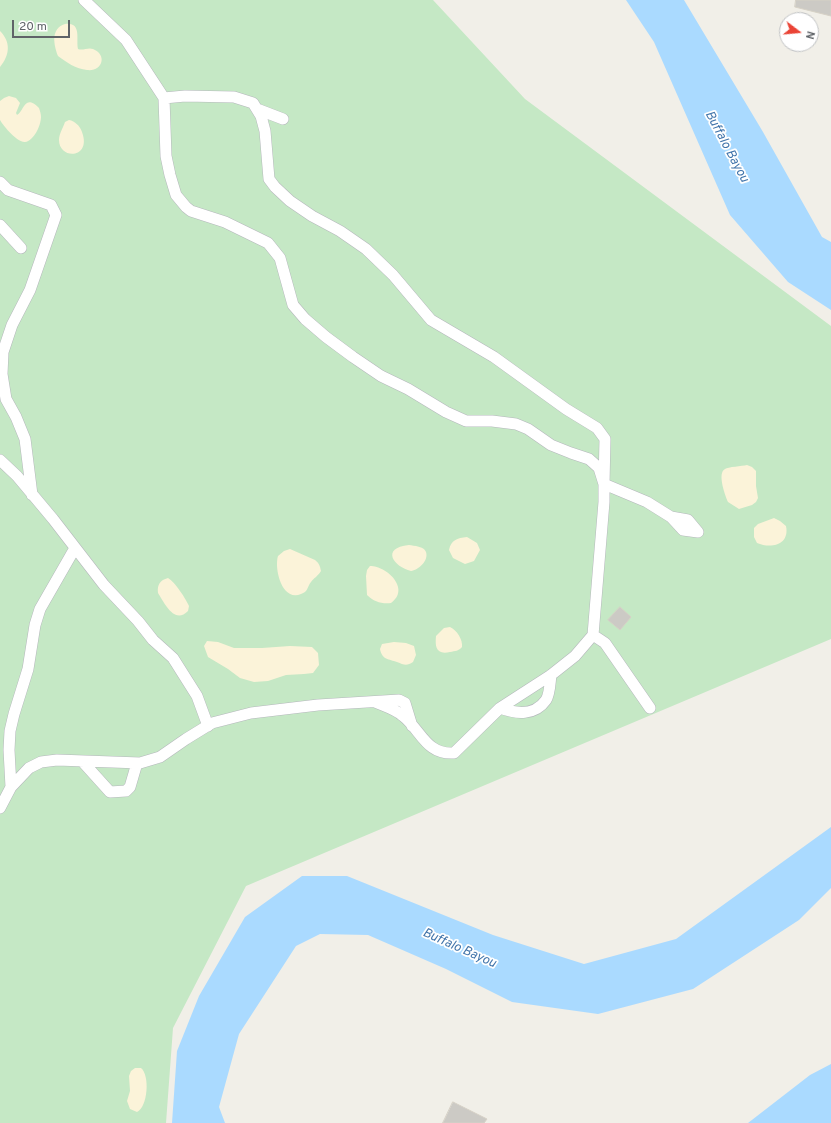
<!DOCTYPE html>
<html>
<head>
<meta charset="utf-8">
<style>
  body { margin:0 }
  #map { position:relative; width:831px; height:1123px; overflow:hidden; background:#f1efe8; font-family:Overpass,sans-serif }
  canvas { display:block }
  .north { position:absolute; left:779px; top:12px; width:40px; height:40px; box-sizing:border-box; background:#fff; border:1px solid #bfc1c3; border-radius:50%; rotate:106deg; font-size:11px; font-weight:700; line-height:16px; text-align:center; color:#5f6368 }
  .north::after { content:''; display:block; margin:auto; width:14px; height:18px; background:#ea4335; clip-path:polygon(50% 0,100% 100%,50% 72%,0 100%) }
  .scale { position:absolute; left:12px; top:20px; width:58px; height:18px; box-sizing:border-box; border:2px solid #5f6368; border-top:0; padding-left:5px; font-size:12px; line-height:14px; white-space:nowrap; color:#5f6368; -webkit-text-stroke:3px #fff; paint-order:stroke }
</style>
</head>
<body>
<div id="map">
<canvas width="831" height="1123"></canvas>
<div class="north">N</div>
<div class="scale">20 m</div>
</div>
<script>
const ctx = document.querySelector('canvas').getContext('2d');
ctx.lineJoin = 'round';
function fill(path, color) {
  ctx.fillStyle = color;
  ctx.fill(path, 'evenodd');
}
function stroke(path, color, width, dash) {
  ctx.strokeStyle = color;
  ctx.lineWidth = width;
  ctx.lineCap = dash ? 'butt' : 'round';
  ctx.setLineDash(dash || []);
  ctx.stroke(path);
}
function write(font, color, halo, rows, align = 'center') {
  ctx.font = font + ' Overpass,sans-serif';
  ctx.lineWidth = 3.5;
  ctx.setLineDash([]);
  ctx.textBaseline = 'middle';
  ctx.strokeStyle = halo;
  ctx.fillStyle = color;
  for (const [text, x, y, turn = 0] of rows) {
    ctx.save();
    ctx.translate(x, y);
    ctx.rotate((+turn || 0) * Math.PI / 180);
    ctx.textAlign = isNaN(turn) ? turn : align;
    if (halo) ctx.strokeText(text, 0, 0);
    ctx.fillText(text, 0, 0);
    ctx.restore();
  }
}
fill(new Path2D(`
  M0 0H433L525 99 831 326V639L246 886 173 1028 166 1123H0Z`), '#c5e8c5');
fill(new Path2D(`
  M65 24C82 22 76 39 78 49 83 51 88 47 93 49 108 55 102 72 87 70 76 69 66 62 58 56 54 45 50 29 65 24Z
  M0 31C11 42 10 55 0 67Z
  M9 96 16 98 20 103 16 113 17 115C24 112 24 93 39 108 40 111 41 114 41 117 41 125 34 141 25 142 18 143 4 127 0 120V101L4 98Z
  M69 120C75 121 80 126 82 132 92 159 59 160 59 140 59 134 63 128 65 122Z
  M747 465 752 467 756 471V486L758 498 756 502 752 505 739 509 728 502C725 495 717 473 725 469 728 467 742 466 747 465Z
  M774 518 780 521 786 526C790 545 771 549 757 543L754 537V528L758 524Z
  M467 537 477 543 480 550 474 561 465 564 453 558 449 550C451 540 457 538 467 537Z
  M409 545C414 546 424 546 426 552 429 561 418 570 411 571 394 567 380 548 409 545Z
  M290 549 315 560C319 563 320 566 321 571 318 576 314 578 311 582 307 587 308 592 301 594 282 602 274 569 278 556L284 551Z
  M370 566C387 566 411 589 391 603 382 604 374 602 367 595L366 576 367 570Z
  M168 578C175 582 186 599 189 606L188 611C174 625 164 602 158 593 157 585 160 580 168 578Z
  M450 627C457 630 463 640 462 647 459 651 455 651 450 652 436 655 435 647 436 636L444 628Z
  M207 641 218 642 234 648H262L290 646 312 647 318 653 319 665 313 673 304 674 286 675 268 681 254 682 240 678 228 669 208 657 204 646Z
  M394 642 406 643 414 646 416 655 413 662C407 666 404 665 397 662 389 659 382 660 380 649L382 644Z
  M135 1068H141C150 1075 148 1107 137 1112L130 1109 127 1101 130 1091 129 1076 131 1071Z`), '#fbf3d9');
fill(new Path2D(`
  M626 0H684L763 132 822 237 831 242V310L788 282 730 215 654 42Z
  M831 827V888L799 920 693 989 598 1014 512 1002 446 969 368 935 320 934 296 946 239 1034 219 1107 225 1123H172L177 1051 199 996 245 917 302 876H347L493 935 584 964 676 939Z
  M831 1064V1123H748L810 1075Z`), '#aadaff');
const building = new Path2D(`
  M796 0H831V16L795 7Z
  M620 607 631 617 620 630 608 620Z
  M453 1102 487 1119 484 1123H443Z`);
fill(building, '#cccac5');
stroke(building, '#d6d1c6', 1);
const service = new Path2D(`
  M84 0 126 40 164 98 185 96 234 97 253 103 261 116 265 131 269 179 275 187 290 201 312 216 340 231 366 249 393 275 431 320 494 357 566 409 597 428 605 439 604 484 647 502 671 517 688 520 698 532 683 530 671 517
  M164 98 166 156 170 175 176 195 186 207 191 211 225 222 268 243 280 258 293 305 305 319 326 337 353 357 381 376 408 389 446 412 466 421H492L516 424 528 429 551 445 571 453 589 459 599 468 604 484V502L593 635 605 643 650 708
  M257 109 283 119
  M0 182 8 190 51 205 56 215 30 290 12 325 3 352 2 374 6 399 16 417 25 439 32 495
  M0 225 21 248
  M0 460 17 476 53 519 104 585 138 621 153 640 173 658 197 696 208 726
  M375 702C384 706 395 709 403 716 421 730 426 755 454 753L500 708 551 675 575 656 593 635
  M500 708C516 714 535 716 546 700 550 694 550 682 551 675
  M82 761 110 792 126 791 130 787 137 763
  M11 787 9 750 10 731 14 714 28 669 35 625 40 609 75 548
  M0 808 11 787 29 768 41 762 57 760 140 763 160 757 186 739 212 723 251 713 318 705 399 700 405 703 412 726`);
stroke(service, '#b5b8bc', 12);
stroke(service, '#fff', 11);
write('italic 13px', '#4174aa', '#fff', [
  ["Buffalo Bayou",726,147,62],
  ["Buffalo Bayou",459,949,24]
]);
</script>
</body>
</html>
